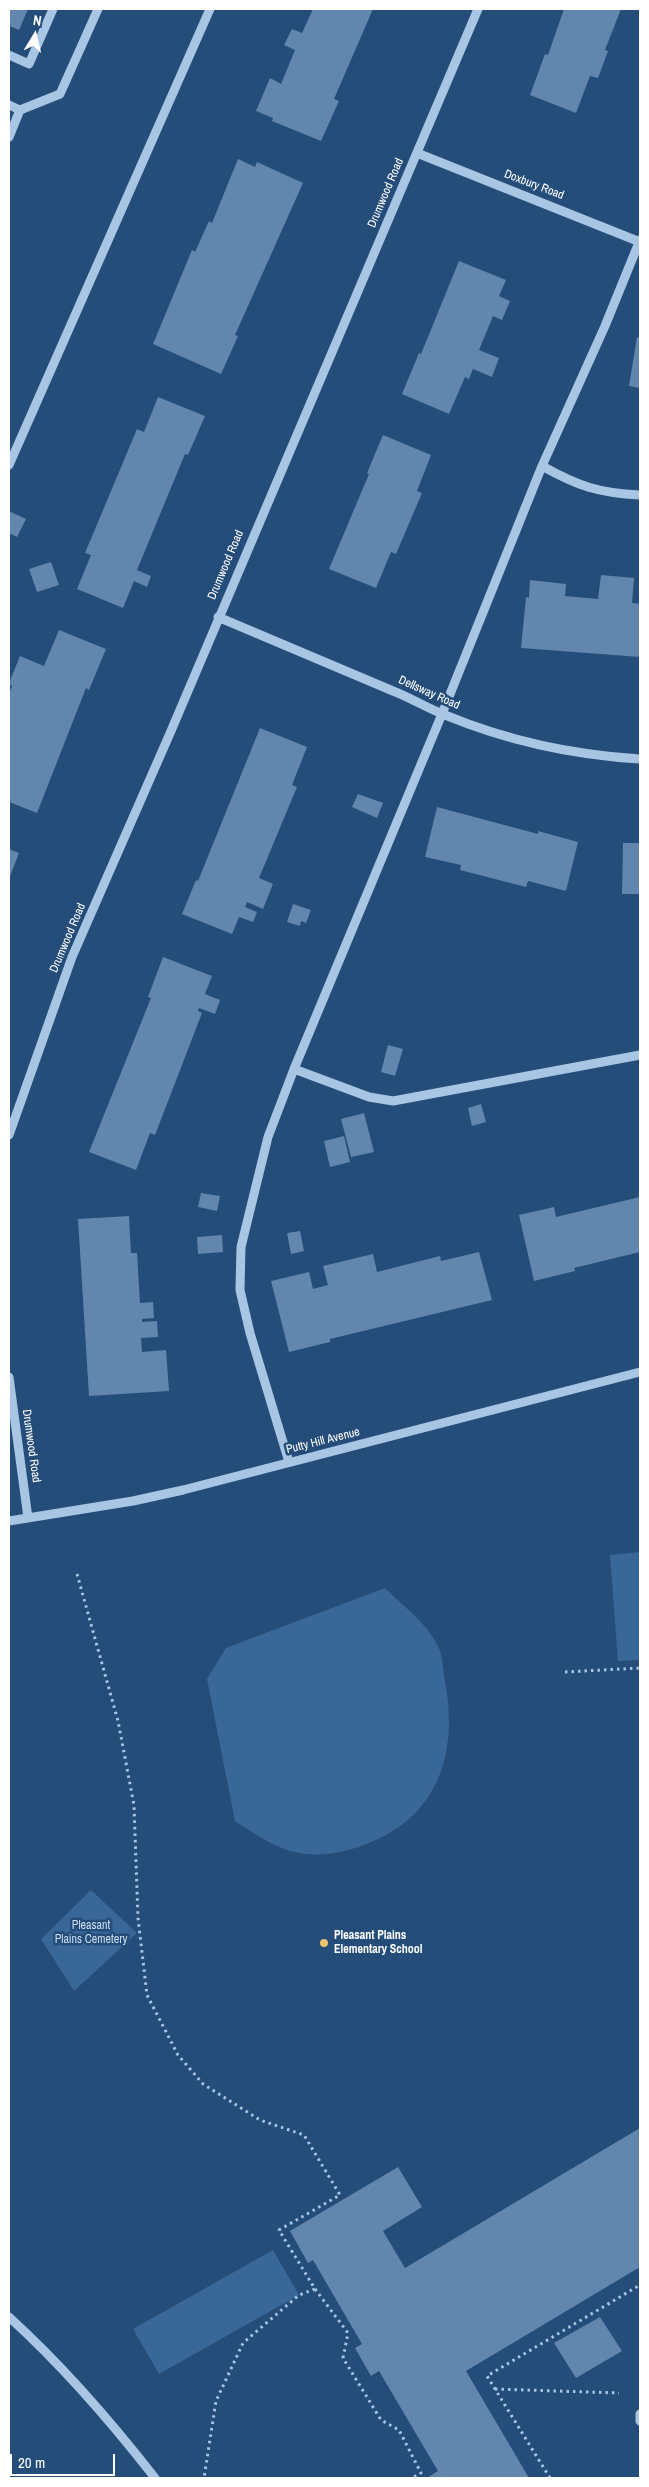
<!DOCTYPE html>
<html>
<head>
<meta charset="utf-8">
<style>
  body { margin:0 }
  #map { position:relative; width:649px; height:2487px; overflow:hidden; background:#254d7a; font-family:"Archivo Narrow",sans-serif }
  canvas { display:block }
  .frame { position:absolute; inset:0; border:10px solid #fff; pointer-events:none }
  .north { position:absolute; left:10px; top:10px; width:50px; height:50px; -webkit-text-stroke:4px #254d7a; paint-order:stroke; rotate:9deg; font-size:14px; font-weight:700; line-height:20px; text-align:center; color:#fff }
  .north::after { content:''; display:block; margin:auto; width:18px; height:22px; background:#fff; clip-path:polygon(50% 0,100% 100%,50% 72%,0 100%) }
  .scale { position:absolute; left:10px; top:2454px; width:105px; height:22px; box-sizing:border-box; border:2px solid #fff; border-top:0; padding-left:6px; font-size:15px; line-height:18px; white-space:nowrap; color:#fff; -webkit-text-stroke:4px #254d7a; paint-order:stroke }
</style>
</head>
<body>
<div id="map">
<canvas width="649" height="2487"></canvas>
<div class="frame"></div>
<div class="north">N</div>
<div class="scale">20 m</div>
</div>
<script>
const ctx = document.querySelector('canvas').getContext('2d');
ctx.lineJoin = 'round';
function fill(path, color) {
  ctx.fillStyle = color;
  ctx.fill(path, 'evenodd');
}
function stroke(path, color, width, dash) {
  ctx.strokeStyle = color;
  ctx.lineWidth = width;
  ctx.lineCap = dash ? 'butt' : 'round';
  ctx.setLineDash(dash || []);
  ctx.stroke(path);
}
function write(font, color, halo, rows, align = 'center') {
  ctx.font = font + ' "Archivo Narrow",sans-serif';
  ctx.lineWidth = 5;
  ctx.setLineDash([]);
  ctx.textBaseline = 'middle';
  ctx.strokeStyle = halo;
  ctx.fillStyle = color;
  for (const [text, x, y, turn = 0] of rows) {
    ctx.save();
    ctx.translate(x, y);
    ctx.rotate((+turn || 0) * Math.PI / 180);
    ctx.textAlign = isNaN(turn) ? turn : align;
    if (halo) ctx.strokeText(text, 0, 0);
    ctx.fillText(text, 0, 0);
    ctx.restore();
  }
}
fill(new Path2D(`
  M640 1552V1660L618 1661 610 1555Z
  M385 1588C404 1607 430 1625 440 1651 443 1660 443 1671 445 1681 458 1751 440 1815 369 1843 349 1851 329 1856 307 1854 280 1852 256 1835 235 1821L207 1679 226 1648Z
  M91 1890 137 1933 74 1991 41 1939Z
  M273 2250 299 2295 159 2374 133 2329Z`), '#396797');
fill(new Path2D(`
  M9 9H28L19 30 9 26Z
  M313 9H373L334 99 339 101 321 141 272 121 273 118 256 111 270 78 281 84 295 50 284 45 292 29 302 33Z
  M564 9H621L605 50 608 51 598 78 590 76 576 113 530 95 545 54 548 55Z
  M238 159 255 167 257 162 303 183 235 335 238 336 221 374 153 344 192 250 195 252 209 221 212 223Z
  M459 261 506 280 499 296 510 301 502 320 493 316 479 350 499 358 492 377 473 369 469 379 465 377 449 414 402 394 419 353 421 354Z
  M637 337 640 338V388L629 386Z
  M158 397 205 416 188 455 185 454 137 570 151 576 147 587 134 581 123 608 77 589 91 555 85 553 137 429 144 432Z
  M383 435 431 455 417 491 422 493 396 554 391 552 376 588 329 569 369 474 367 473Z
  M9 511 26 519 17 537 9 533Z
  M51 562 59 585 37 592 29 569Z
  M601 575 634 578 632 603 640 604V657L521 648 526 597 529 598 530 580 566 584 565 596 598 599Z
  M59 630 106 649 89 690 86 688 37 813 9 802V694L12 686 9 683 20 656 44 666Z
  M260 728 307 747 292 785 297 787 259 878 273 884 263 909 247 902 245 907 257 912 253 922 239 917 232 934 182 914 196 880 198 881Z
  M358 794 383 803 377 818 352 807Z
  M437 807 538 834V831L578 842 566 891 528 881 526 887 460 870 461 865 425 857Z
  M623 843H640V894H622Z
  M9 849 19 853 9 879Z
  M293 904 311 910 306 923 301 921 300 926 287 922Z
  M163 957 212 976 205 994 220 1000 215 1014 199 1008 198 1011 202 1013 155 1135 150 1133 136 1170 89 1152 151 998 148 997Z
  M388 1045 403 1049 395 1076 381 1072Z
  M481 1104 486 1122 472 1126 468 1108Z
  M364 1113 374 1152 351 1157 341 1119Z
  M344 1136 350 1162 330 1167 324 1141Z
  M201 1193 220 1196 217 1211 198 1207Z
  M640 1197V1252L574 1268 575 1271 534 1281 519 1215 554 1207 556 1217Z
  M129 1216 131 1253H137L140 1303 153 1302 154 1318 142 1319V1322L157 1321 158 1337 141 1338 142 1352 166 1350 169 1391 89 1396 78 1219Z
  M300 1231 304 1251 291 1254 287 1233Z
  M222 1235 223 1252 198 1254 197 1237Z
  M479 1252 492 1300 330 1339V1342L289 1352 271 1281 309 1272 313 1289 328 1285 323 1266 373 1254 377 1272 440 1256 441 1261Z
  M640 2128V2267L466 2371 529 2478H427L438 2471 379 2371 371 2376 355 2348 362 2344 313 2260 308 2263 290 2231 398 2167 422 2207 383 2231 405 2268Z
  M600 2317 622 2351 576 2378 554 2343Z`), '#6286ad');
stroke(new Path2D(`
  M77 1574 118 1721 134 1805 138 1918 147 1995 178 2055 203 2084 260 2120 304 2135 340 2195 279 2230 315 2289 299 2295 243 2343 216 2401 204 2478
  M565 1672 640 1668
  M315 2289 348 2333 343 2358 381 2420 399 2430 421 2473 412 2478
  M495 2389 619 2393
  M550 2478 487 2376 640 2285`), '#a8c5e4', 3, [2.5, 4]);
stroke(new Path2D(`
  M9 55 29 64 53 9
  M9 105 20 110 60 94 98 9
  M9 137 20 110
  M417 153 640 242
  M9 465 210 9
  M542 466C578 486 598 493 640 495
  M218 617C276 642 335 666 393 691 411 698 427 708 445 715 508 741 572 755 640 759
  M294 1069 369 1097 393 1101 640 1055
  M9 1135 72 957 171 731 478 9
  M9 1377 28 1518
  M289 1462 250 1333 240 1290 241 1247 268 1137 294 1069 442 714 542 466 605 326 640 240
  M9 1521 133 1501 183 1490 640 1372
  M9 2317C64 2367 109 2419 155 2478
  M640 2414V2421`), '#a8c5e4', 9);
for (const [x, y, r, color] of [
  [324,1943,5,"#edc36d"]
]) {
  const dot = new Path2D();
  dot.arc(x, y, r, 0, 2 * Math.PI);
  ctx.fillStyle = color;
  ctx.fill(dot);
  stroke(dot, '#254d7a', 2);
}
write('12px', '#fff', '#254d7a', [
  ["Doxbury Road",534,185,21],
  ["Drumwood Road",386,193,-67],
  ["Drumwood Road",226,565,-67],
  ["Dellsway Road",429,693,24],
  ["Drumwood Road",68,938,-67],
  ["Putty Hill Avenue",323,1441,-14],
  ["Drumwood Road",31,1446,82]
]);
write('12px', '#cbdff3', '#254d7a', [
  ["Pleasant",91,1926],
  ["Plains Cemetery",91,1940]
]);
write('bold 12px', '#fff', '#254d7a', [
  ["Pleasant Plains",334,1936],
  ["Elementary School",334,1950]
], 'left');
</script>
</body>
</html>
